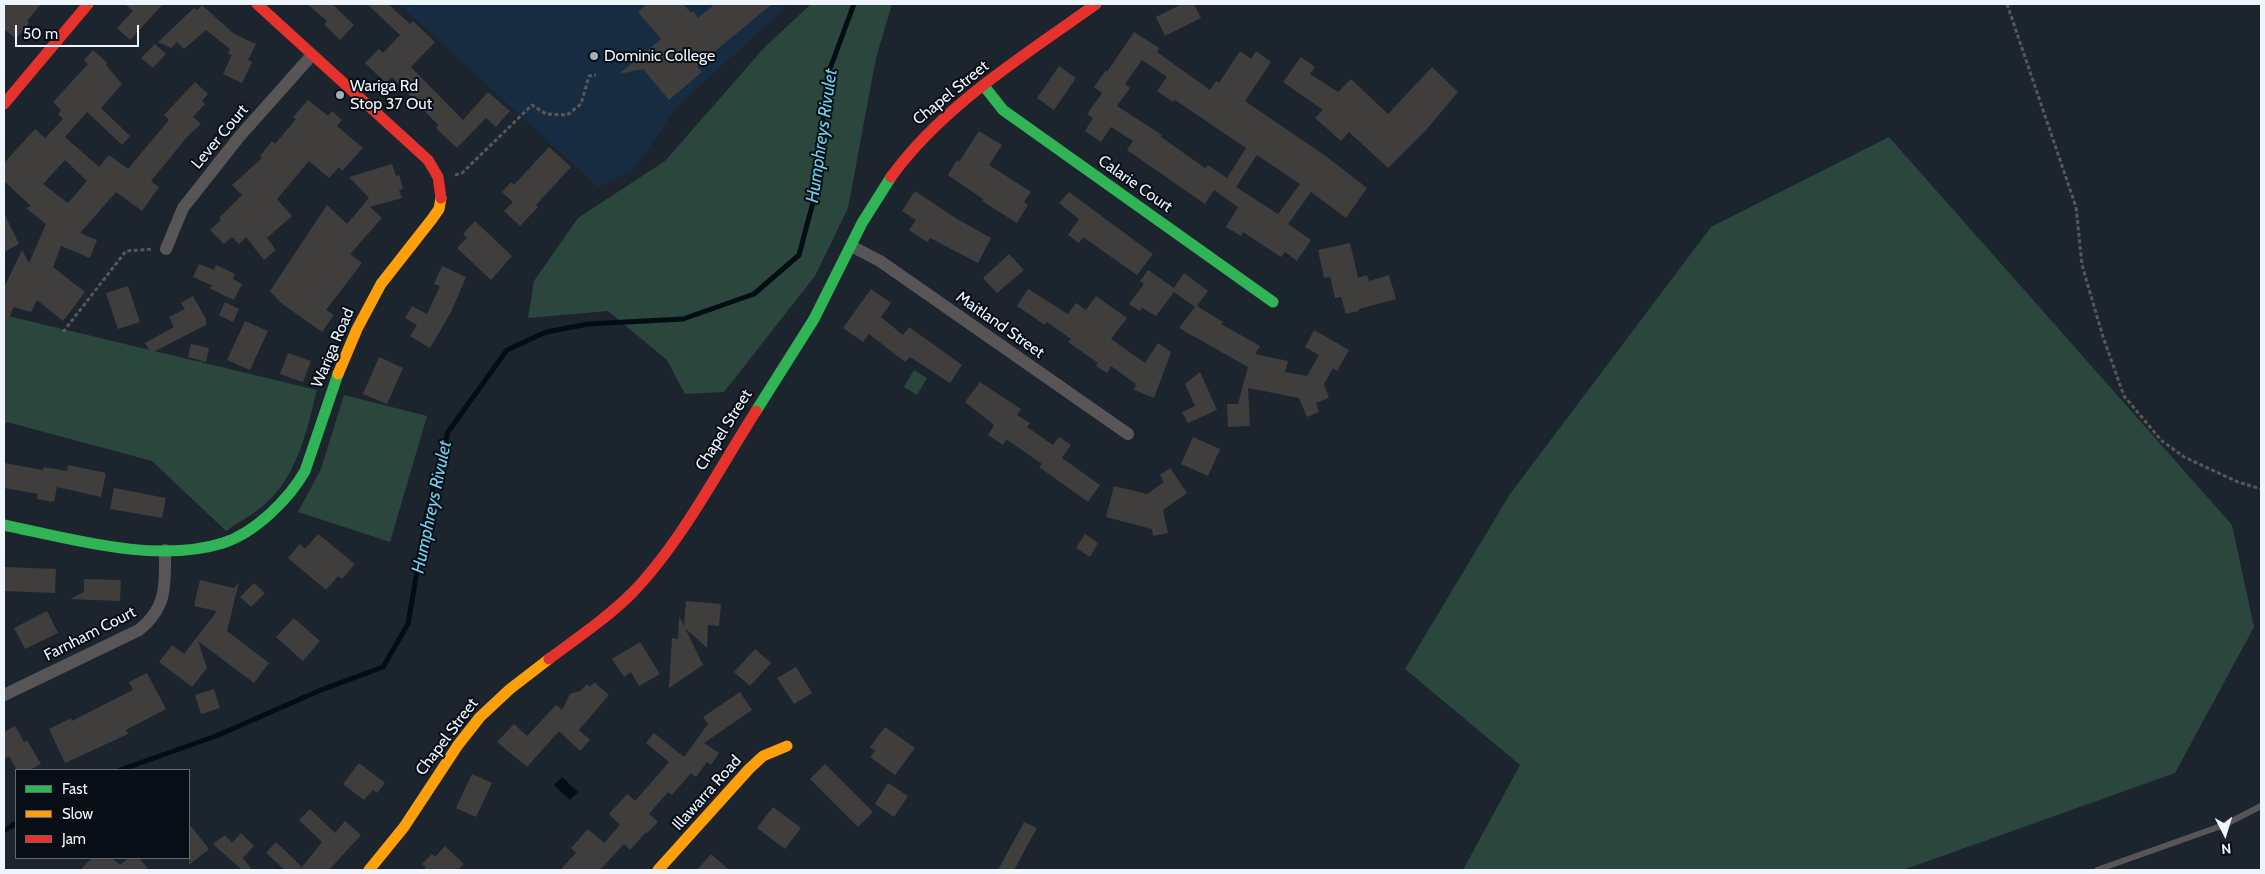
<!DOCTYPE html>
<html>
<head>
<meta charset="utf-8">
<style>
  body { margin:0 }
  #map { position:relative; width:2265px; height:874px; overflow:hidden; background:#1c252e; font-family:Cabin,sans-serif }
  canvas { display:block }
  .frame { position:absolute; inset:0; border:5px solid #eff5fd; pointer-events:none }
  .legend { position:absolute; left:15px; top:769px; width:175px; height:90px; box-sizing:border-box; background:#070e15; border:1px solid #646a72; margin:0; padding:6px 9px; list-style:none; font-size:15px; color:#eff5fd }
  .legend li { display:flex; align-items:center; gap:10px; height:25px }
  .legend b { width:25px; border:1px solid #646a72 }
  .north { position:absolute; left:2200px; top:809px; width:50px; height:50px; -webkit-text-stroke:4px #070e15; paint-order:stroke; rotate:175deg; font-size:14px; font-weight:700; line-height:20px; text-align:center; color:#eff5fd }
  .north::after { content:''; display:block; margin:auto; width:18px; height:22px; background:#eff5fd; clip-path:polygon(50% 0,100% 100%,50% 72%,0 100%) }
  .scale { position:absolute; left:15px; top:25px; width:124px; height:22px; box-sizing:border-box; border:2px solid #eff5fd; border-top:0; padding-left:6px; font-size:15px; line-height:18px; white-space:nowrap; color:#eff5fd; -webkit-text-stroke:4px #070e15; paint-order:stroke }
</style>
</head>
<body>
<div id="map">
<canvas width="2265" height="874"></canvas>
<div class="frame"></div>
<ul class="legend">
<li><b style="height:6px;background:#30b455"></b>Fast</li>
<li><b style="height:6px;background:#ff9f0a"></b>Slow</li>
<li><b style="height:6px;background:#e5322d"></b>Jam</li>
</ul>
<div class="north">N</div>
<div class="scale">50 m</div>
</div>
<script>
const ctx = document.querySelector('canvas').getContext('2d');
ctx.lineJoin = 'round';
function fill(path, color) {
  ctx.fillStyle = color;
  ctx.fill(path, 'evenodd');
}
function stroke(path, color, width, dash) {
  ctx.strokeStyle = color;
  ctx.lineWidth = width;
  ctx.lineCap = dash ? 'butt' : 'round';
  ctx.setLineDash(dash || []);
  ctx.stroke(path);
}
function write(font, color, halo, rows, align = 'center') {
  ctx.font = font + ' Cabin,sans-serif';
  ctx.lineWidth = 4;
  ctx.setLineDash([]);
  ctx.textBaseline = 'middle';
  ctx.strokeStyle = halo;
  ctx.fillStyle = color;
  for (const [text, x, y, turn = 0] of rows) {
    ctx.save();
    ctx.translate(x, y);
    ctx.rotate((+turn || 0) * Math.PI / 180);
    ctx.textAlign = isNaN(turn) ? turn : align;
    if (halo) ctx.strokeText(text, 0, 0);
    ctx.fillText(text, 0, 0);
    ctx.restore();
  }
}
fill(new Path2D(`
  M399 4H789L676 108 633 171 598 187Z`), '#172c40');
fill(new Path2D(`
  M811 4H892L876 58 848 208 815 276 724 392 685 394 667 360 608 311 528 318 534 281 578 218 665 161 764 48Z
  M1889 137 2232 525 2254 627 2175 773 1903 870H1463L1520 765 1405 669 1510 494 1711 227Z
  M4 315 317 390C307 430 297 477 264 505 253 515 238 522 226 531L152 461 7 422 4 426Z
  M914 370 927 378 917 395 904 387Z
  M344 395 427 416 390 542 298 512 321 469Z`), '#2b463c');
fill(new Path2D(`
  M562 777 578 792 570 800 554 785Z`), '#030e14');
stroke(new Path2D(`
  M120 770 216 736 321 690 383 667 408 624 427 512 448 432 507 350 546 332 588 324 683 319 754 294 799 255 816 191 828 74 854 4
  M4 831 16 823`), '#030e14', 5);
fill(new Path2D(`
  M4 4H41L27 21 29 23 16 39 4 29Z
  M125 4H163L130 40 117 28 133 11Z
  M307 4H332L354 25 340 40 324 24 327 21Z
  M367 4H388L410 24 413 21 435 42 411 67 463 120 488 92 510 111 496 127 486 118 457 148 436 128 438 125 392 77 386 83 365 63 379 49 383 53 400 35Z
  M647 4H683L691 13 693 11 698 18 715 4H772L697 66 702 72 669 100 643 69 619 74 661 39 638 12Z
  M1182 4H1194L1201 18 1165 36 1156 17Z
  M202 5 234 34 256 44 248 60 252 62 242 83 223 74 232 55 228 54 230 49 206 30 184 49 177 42 171 48 158 42 194 8 197 10Z
  M1134 32 1159 48 1157 52 1210 90 1216 81 1219 83 1240 51 1251 59 1256 51 1271 62 1245 101 1327 157 1367 188 1346 218 1311 192 1288 224 1311 240 1297 261 1285 252 1281 257 1243 232 1241 236 1226 227 1238 207 1214 190 1205 204 1127 150 1133 141 1111 127 1101 142 1085 131 1093 118 1087 114 1102 93 1094 87 1106 70 1107 72ZM1142 60 1167 77 1157 91 1173 102 1175 100 1246 148 1227 178 1208 165 1205 168 1161 137 1162 135 1117 106 1130 88 1125 84ZM1257 155 1300 184 1278 214 1236 187Z
  M155 44 166 54 153 68 141 58Z
  M93 50 107 63 106 65 122 84 101 108 130 136 122 145 87 112 65 137 99 167 109 155 128 169 169 120 164 115 195 82 208 94 202 101 205 104 193 117 201 124 187 137 151 181 159 187 142 211 116 192 80 233 97 240 90 258 61 246 53 267 85 292 63 321 37 300 31 312 14 307 4 329V288L22 250 29 263 46 224 26 208 31 206 4 181V163L35 129 45 138 63 119 58 114 61 110 53 102 88 64 84 60ZM65 160 87 181 68 203 43 184Z
  M1301 57 1315 67 1310 74 1338 92 1351 79 1388 114 1432 67 1458 92 1427 129 1388 168 1349 132 1341 141 1315 118 1323 110 1283 82Z
  M1059 66 1076 78 1054 110 1037 98Z
  M308 100 328 116 332 111 342 120 337 126 363 148 342 171 339 167 329 178 309 161 277 199 292 216 267 238 276 250 264 260 246 237 239 244 232 237 224 244 210 230 221 220 219 218 242 195 232 185 262 158 260 156 272 141 275 144 296 119 293 117Z
  M979 131 1002 145 989 165 1031 192 1024 202 1028 205 1017 223 982 201 983 199 948 175 957 160 959 162Z
  M549 147 571 167 536 205 538 207 520 226 504 211 513 202 502 192 511 182 514 185Z
  M392 164 396 176 399 175 403 189 399 190 402 198 370 207 382 218 350 254 362 263 326 310 334 315 322 332 281 303 270 291 327 205 347 224 369 198 349 177Z
  M915 191 957 219 991 238 978 263 930 238 927 242 909 230 916 220 902 211Z
  M1069 192 1153 254 1137 275 1083 237 1079 243 1068 235 1079 219 1059 203Z
  M4 213 19 244 4 252Z
  M475 221 512 256 491 280 457 248 467 238 463 234Z
  M1350 243 1358 278 1367 275 1369 281 1389 275 1396 299 1359 309V311L1346 314 1341 297 1335 298 1330 277 1324 278 1318 250Z
  M1009 254 1024 270 997 293 983 278Z
  M199 264 214 270 216 265 235 274 233 279 242 284 234 300 209 288 213 286 193 277Z
  M442 266 466 277 451 312 430 348 410 336 417 325 405 318 412 306 427 314 440 286 434 284Z
  M1148 270 1174 288 1184 273 1208 291 1197 306 1223 322 1221 324 1260 346 1255 354 1288 361 1285 372 1307 376 1319 355 1305 347 1314 330 1349 350 1337 371 1333 368 1324 384 1329 398 1316 403 1319 412 1307 417 1299 398 1248 388 1250 426 1228 427 1227 404H1238L1248 367 1179 328 1195 307 1174 292 1156 316 1142 308 1140 311 1129 304 1144 284 1140 281Z
  M128 286 140 322 118 329 106 293Z
  M871 289 891 303 881 317 903 335 909 327 962 365 950 383 910 357 905 362 869 334 863 342 843 328Z
  M1028 289 1068 314 1076 303 1086 310 1096 296 1127 318 1111 339 1145 363 1158 343 1171 352 1154 398 1134 390 1136 384 1111 366 1107 373 1096 366 1098 363 1068 342 1071 339 1047 322 1045 325 1017 306Z
  M193 296 206 319V325L151 353 145 343 174 327 169 317 185 309 181 303Z
  M225 302 239 309 233 322 219 315Z
  M245 321 268 331 250 370 227 360Z
  M191 344 209 348 206 362 188 357Z
  M288 353 311 361 303 382 280 374Z
  M379 357 403 368 387 404 363 394Z
  M1200 372 1217 410 1188 423 1182 412 1195 406 1185 384Z
  M980 382 1021 409 1017 415 1030 423 1027 427 1053 445 1059 437 1071 445 1062 458 1100 485 1088 502 1039 467 1042 464 1006 439 1003 445 988 435 994 425 965 402Z
  M1193 437 1220 449 1208 476 1181 464Z
  M4 463 43 470 44 467 67 471 68 465 106 473 101 497 57 487 54 502 37 499 38 494 4 488Z
  M1170 468 1187 493 1163 510 1168 533 1153 536 1152 529 1106 517 1114 486 1147 494 1164 482 1160 475Z
  M114 488 166 498 162 518 110 509Z
  M318 534 355 564 342 579 338 576 326 590 288 558 300 544 305 549Z
  M1085 534 1098 543 1090 557 1076 548Z
  M4 567 56 569 55 593 4 591Z
  M84 579 121 580 120 601 70 599 84 592Z
  M200 580 234 588 239 582 227 631 269 663 254 683 198 641 207 668 192 687 159 662 172 645 184 654 217 611 194 606Z
  M254 583 265 593 251 607 240 597Z
  M686 601 721 604 719 626 708 625 707 648 685 628 703 665 669 688 672 638 678 639 679 616 684 626Z
  M47 611 58 633 25 649 14 628Z
  M294 618 320 641 303 661 276 637Z
  M640 642 660 674 639 686 631 672 624 677 612 659Z
  M755 649 771 663 750 686 734 672Z
  M796 667 812 693 794 704 777 678Z
  M147 673 166 709 126 730 128 734 65 763 49 729 71 718 72 721 133 690 129 682Z
  M594 682 609 695 579 730 590 740 580 751 559 731 527 767 497 742 514 724 527 736 556 705 562 710 570 694 580 691 587 684 590 687Z
  M214 689 220 708 201 714 195 695Z
  M740 692 752 710 704 743 719 753 711 765 707 762 696 777 691 773 672 795 668 792 649 814 658 822 647 833 646 832 630 850 624 844 600 870H560L576 853 571 848 588 829 604 843 620 825 609 814 627 794 635 801 669 762 646 743 654 733 684 757 708 724 703 717Z
  M15 726 24 742 27 740 41 764 30 770H17L9 756 4 759V732Z
  M885 727 915 748 895 775 870 757 875 751 870 747Z
  M359 763 385 783 377 793 373 790 364 800 343 784Z
  M825 764 873 812 858 827 810 779Z
  M472 774 492 783 476 817 456 808Z
  M888 783 908 796 894 817 875 804Z
  M773 807 801 828 785 849 757 828Z
  M310 809 335 833 345 821 361 835 329 870H285L266 853 276 842 302 867 322 842 299 820Z
  M1024 822 1037 828 1014 870H998Z
  M189 824 209 849 189 865Z
  M241 833 254 846 243 858 252 870H242L213 844 225 835 232 843Z
  M445 846 464 864 458 870H423L426 867 422 864 432 854 435 857Z
  M711 854 729 870H697Z
  M92 858H112L120 865 129 858H139L149 870H80Z`), '#3f3e3c');
stroke(new Path2D(`
  M2007 4 2076 207 2082 265 2103 337 2124 396 2161 440 2184 457 2238 482 2261 489
  M455 175 462 173 532 105 546 114 567 115 581 104 589 76 596 75
  M63 332 126 251 153 249`), '#575759', 3, [4, 2.5]);
stroke(new Path2D(`
  M2097 870 2224 825 2261 806`), '#585556', 6);
stroke(new Path2D(`
  M851 246 880 261 1128 434
  M166 249 183 208 239 137 312 55
  M4 695 139 630C168 607 165 584 165 550`), '#585556', 12);
stroke(new Path2D(`
  M984 86 1003 110 1273 302
  M756 411 814 319 862 223 891 177
  M4 525C71 539 156 564 223 543 255 533 289 499 305 471L338 374`), '#30b455', 11);
stroke(new Path2D(`
  M338 374 357 329 381 284 432 219 439 209 441 198
  M369 870 404 827 458 745 480 717 510 689 549 659
  M658 870 749 769 763 756 787 746`), '#ff9f0a', 11);
stroke(new Path2D(`
  M257 4 428 160 438 177 441 198
  M4 104 88 4
  M891 177C944 104 1024 56 1096 4
  M549 659C577 638 607 618 632 593 680 544 719 469 756 411`), '#e5322d', 11);
for (const [x, y, r, color] of [
  [594,56,5,"#a5acb5"],
  [340,95,5,"#a5acb5"]
]) {
  const dot = new Path2D();
  dot.arc(x, y, r, 0, 2 * Math.PI);
  ctx.fillStyle = color;
  ctx.fill(dot);
  stroke(dot, '#070e15', 2);
}
write('16px', '#eff5fd', '#070e15', [
  ["Dominic College",604,56],
  ["Wariga Rd",350,86],
  ["Stop 37 Out",350,104]
], 'left');
write('16px', '#eff5fd', '#070e15', [
  ["Chapel Street",951,93,-39],
  ["Lever Court",220,137,-50],
  ["Calarie Court",1135,184,35],
  ["Maitland Street",1000,325,35],
  ["Wariga Road",333,348,-67],
  ["Chapel Street",724,430,-58],
  ["Farnham Court",90,634,-27],
  ["Chapel Street",447,737,-53],
  ["Illawarra Road",707,793,-48]
]);
write('italic 18px', '#74cfeb', '#070e15', [
  ["Humphreys Rivulet",822,136,-82],
  ["Humphreys Rivulet",432,507,-78]
]);
</script>
</body>
</html>
